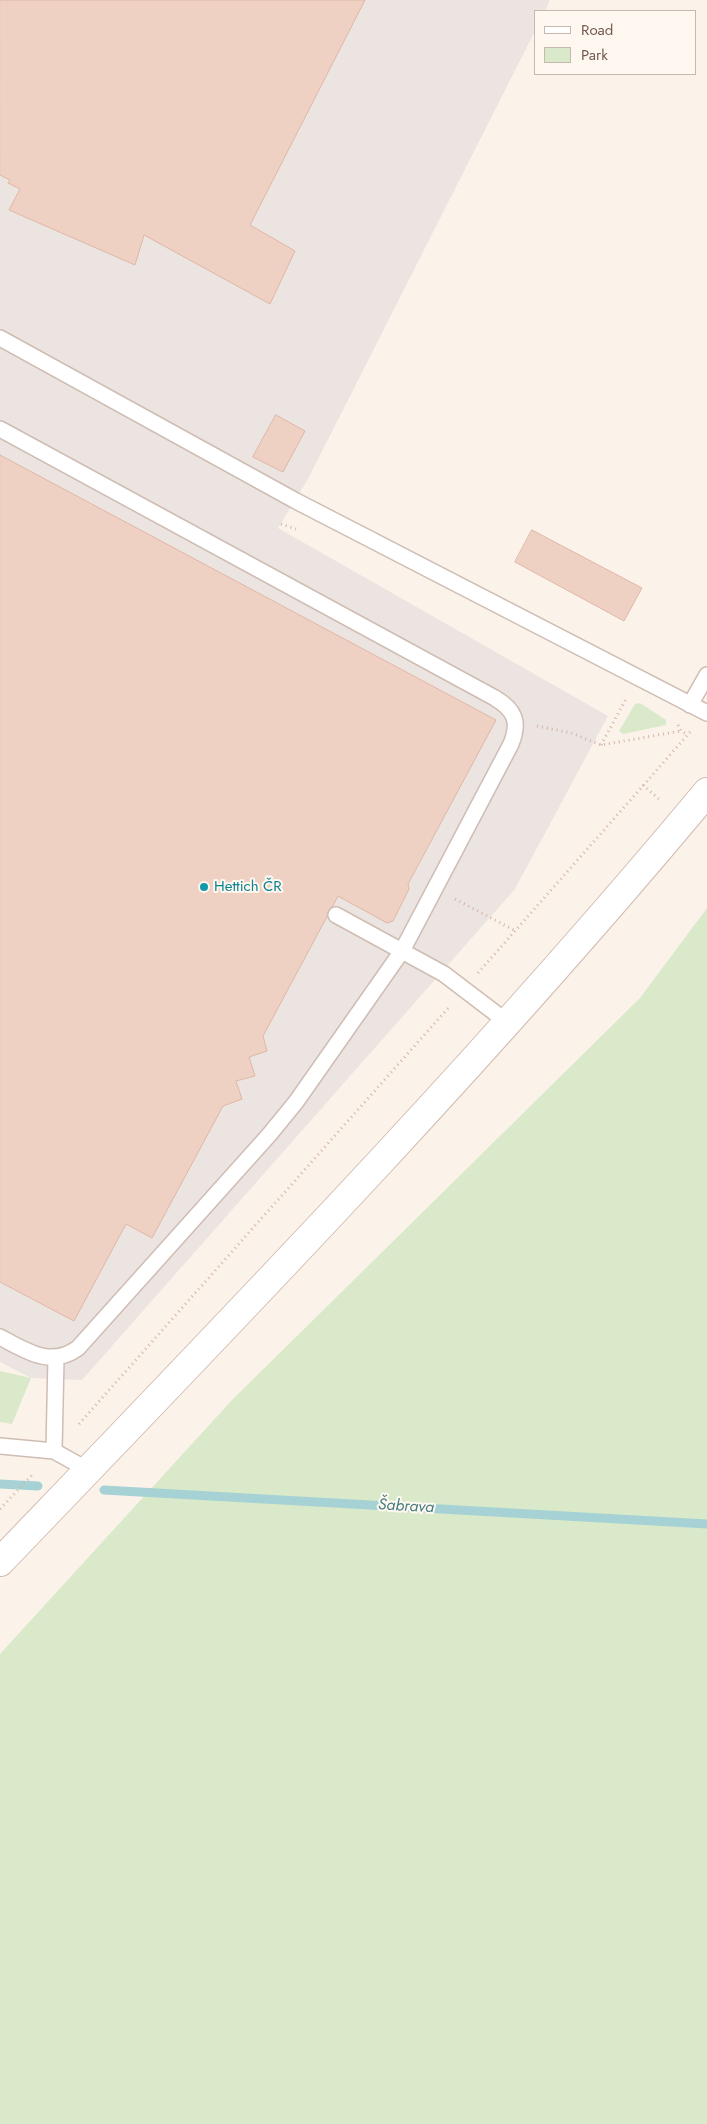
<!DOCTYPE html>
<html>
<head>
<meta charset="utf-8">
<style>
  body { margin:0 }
  #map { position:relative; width:707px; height:2124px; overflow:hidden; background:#fbf3ea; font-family:Jost,sans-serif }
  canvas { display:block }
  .legend { position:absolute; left:534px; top:10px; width:162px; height:65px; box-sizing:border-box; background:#fef8f1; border:1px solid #c7b8b0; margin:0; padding:6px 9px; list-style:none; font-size:15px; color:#75594f }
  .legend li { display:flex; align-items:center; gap:10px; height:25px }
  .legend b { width:25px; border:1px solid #c7b8b0 }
</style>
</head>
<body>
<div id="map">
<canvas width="707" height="2124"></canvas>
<ul class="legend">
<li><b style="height:6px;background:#fff"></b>Road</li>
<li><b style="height:14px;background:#d9e9c9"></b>Park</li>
</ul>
</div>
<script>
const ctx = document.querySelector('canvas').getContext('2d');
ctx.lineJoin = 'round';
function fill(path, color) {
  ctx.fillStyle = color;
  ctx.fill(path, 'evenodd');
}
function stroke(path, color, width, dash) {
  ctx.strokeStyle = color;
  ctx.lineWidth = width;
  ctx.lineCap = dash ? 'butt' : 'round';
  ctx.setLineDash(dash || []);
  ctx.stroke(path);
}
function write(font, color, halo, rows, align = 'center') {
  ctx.font = font + ' Jost,sans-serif';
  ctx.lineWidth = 4;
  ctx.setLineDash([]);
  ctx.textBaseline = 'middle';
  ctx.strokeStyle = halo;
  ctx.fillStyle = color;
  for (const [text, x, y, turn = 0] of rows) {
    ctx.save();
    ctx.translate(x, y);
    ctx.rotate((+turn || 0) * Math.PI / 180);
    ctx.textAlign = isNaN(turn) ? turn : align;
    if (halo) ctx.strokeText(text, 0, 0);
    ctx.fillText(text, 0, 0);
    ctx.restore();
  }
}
fill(new Path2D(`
  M0 0H550L545 11H536V29L308 479 278 528 608 716 515 889 82 1380 31 1378 0 1362Z`), '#ebe4e0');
fill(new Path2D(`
  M640 703 666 720V725L623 734 619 731 635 704Z
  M707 908V2124H0V1654L232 1400 640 998Z
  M0 1371 31 1378 12 1424 0 1422Z`), '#d9e9c9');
stroke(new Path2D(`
  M0 1484 38 1486
  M104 1490 707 1524`), '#a6d2d5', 9);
const building = new Path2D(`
  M0 0H365L250 225 295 251 270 304 144 235 135 265 9 210 20 189 8 183 10 180 0 175Z
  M276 415 305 431 283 472 253 457Z
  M0 455 496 720 408 884 409 889 393 921 387 923 338 896 263 1036 267 1051 249 1057 255 1076 236 1081 242 1099 223 1106 152 1238 126 1224 74 1321 0 1282Z
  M532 530 642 588 624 621 515 562Z`);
fill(building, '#efd1c4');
stroke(building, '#e0b7a5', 1);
const service = new Path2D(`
  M0 338 296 501 707 713
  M0 429 495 698C515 710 520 722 511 744L402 951 296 1102 269 1135 78 1348C51 1368 26 1351 0 1337
  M690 705 707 675
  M336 915 444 974 507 1022
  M0 1446 54 1451 88 1470
  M54 1451 56 1358`);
const secondary = new Path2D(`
  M0 1562C241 1311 484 1060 707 792`);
stroke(service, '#cfbdb3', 18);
stroke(secondary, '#d2bcb1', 30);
stroke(new Path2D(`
  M281 524 296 529
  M678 725 681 731 688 735
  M537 726 571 733 601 745 681 731
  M601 745 627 697
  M643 785 661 801
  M455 899 514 930
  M478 973 692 730
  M79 1424 450 1006
  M0 1509 34 1473`), '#d4b4a6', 3, [1, 4]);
stroke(service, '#fff', 15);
stroke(secondary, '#fff', 28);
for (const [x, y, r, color] of [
  [204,887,5,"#0f9aa8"]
]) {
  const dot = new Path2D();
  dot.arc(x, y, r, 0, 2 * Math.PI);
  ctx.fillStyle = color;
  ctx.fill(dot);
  stroke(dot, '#fef8f1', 2);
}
write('15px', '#0d838f', '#fef8f1', [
  ["Hettich ČR",214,887]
], 'left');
write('italic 16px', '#477b7f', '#fef8f1', [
  ["Šabrava",406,1507,3]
]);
</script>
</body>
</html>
